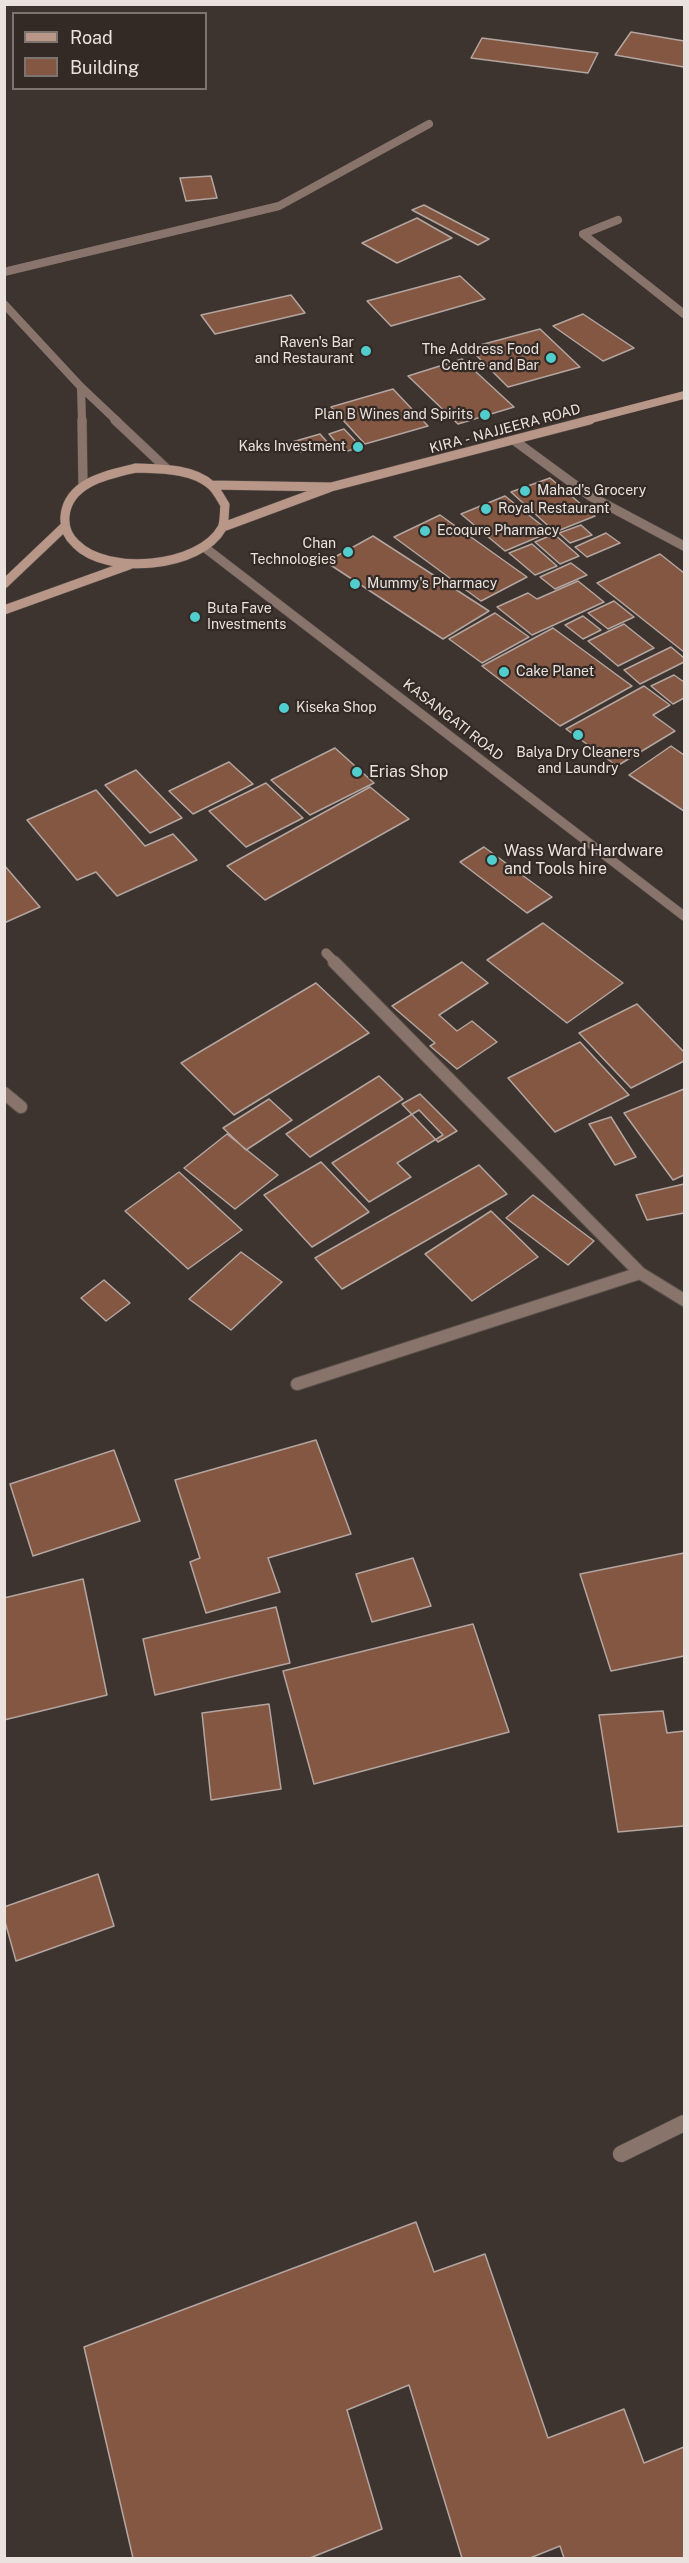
<!DOCTYPE html>
<html>
<head>
<meta charset="utf-8">
<style>
  body { margin:0 }
  #map { position:relative; width:689px; height:2563px; overflow:hidden; background:#3e342f; font-family:"Public Sans",sans-serif }
  canvas { display:block }
  .frame { position:absolute; inset:0; border:6px solid #e9e2df; pointer-events:none }
  .legend { position:absolute; left:12px; top:12px; width:195px; height:78px; box-sizing:border-box; background:#342a25; border:2px solid #7c746f; margin:0; padding:8px 10px; list-style:none; font-size:18px; color:#e9e2df }
  .legend li { display:flex; align-items:center; gap:12px; height:30px }
  .legend b { width:30px; border:2px solid #7c746f }
</style>
</head>
<body>
<div id="map">
<canvas width="689" height="2563"></canvas>
<div class="frame"></div>
<ul class="legend">
<li><b style="height:8px;background:#b89688"></b>Road</li>
<li><b style="height:16px;background:#845743"></b>Building</li>
</ul>
</div>
<script>
const ctx = document.querySelector('canvas').getContext('2d');
ctx.lineJoin = 'round';
function fill(path, color) {
  ctx.fillStyle = color;
  ctx.fill(path, 'evenodd');
}
function stroke(path, color, width, dash) {
  ctx.strokeStyle = color;
  ctx.lineWidth = width;
  ctx.lineCap = dash ? 'butt' : 'round';
  ctx.setLineDash(dash || []);
  ctx.stroke(path);
}
function write(font, color, halo, rows, align = 'center') {
  ctx.font = font + ' "Public Sans",sans-serif';
  ctx.lineWidth = 4.5;
  ctx.setLineDash([]);
  ctx.textBaseline = 'middle';
  ctx.strokeStyle = halo;
  ctx.fillStyle = color;
  for (const [text, x, y, turn = 0] of rows) {
    ctx.save();
    ctx.translate(x, y);
    ctx.rotate((+turn || 0) * Math.PI / 180);
    ctx.textAlign = isNaN(turn) ? turn : align;
    if (halo) ctx.strokeText(text, 0, 0);
    ctx.fillText(text, 0, 0);
    ctx.restore();
  }
}
const building = new Path2D(`
  M631 32 684 41V67L615 55Z
  M482 38 598 53 588 73 471 58Z
  M211 176 217 198 186 201 180 178Z
  M424 205 489 239 478 245 412 210Z
  M417 218 452 238 397 263 362 243Z
  M460 276 485 299 391 326 367 301Z
  M291 295 305 313 215 334 201 315Z
  M583 314 634 348 603 361 553 326Z
  M540 329 580 367 508 387 469 348Z
  M462 359 514 407 458 424 408 376Z
  M393 389 428 426 365 444 331 407Z
  M344 429 361 447 344 452 329 434Z
  M320 434 329 444 301 452 292 442Z
  M550 478 595 516 555 532 511 492Z
  M505 496 550 532 505 551 461 514Z
  M440 515 527 577 481 601 394 537Z
  M581 525 592 535 570 543 559 533Z
  M606 533 620 543 587 557 575 547Z
  M554 534 579 556 560 564 535 542Z
  M373 536 489 611 443 639 326 562Z
  M532 544 557 566 535 575 509 553Z
  M660 554 684 573V652L597 583Z
  M571 563 587 575 555 589 540 577Z
  M578 581 604 602 532 635 497 607 528 593 537 599Z
  M614 601 634 617 608 629 588 613Z
  M495 613 529 637 482 663 449 639Z
  M583 616 601 630 583 639 565 625Z
  M624 624 654 648 618 666 588 641Z
  M553 628 632 686 560 726 482 666Z
  M671 647 684 658V662L640 684 624 670Z
  M674 675 684 682V698L673 704 651 686Z
  M644 686 670 705 653 715 675 731 617 766 566 729Z
  M671 746 684 755V811L629 775Z
  M335 748 374 783 310 815 271 780Z
  M229 762 253 784 193 814 169 791Z
  M136 770 182 818 150 833 105 785Z
  M266 783 303 818 246 847 209 811Z
  M370 787 409 819 265 900 227 866Z
  M96 790 145 846 173 834 197 860 117 896 96 872 77 880 27 820Z
  M484 847 552 897 527 913 460 862Z
  M4 865 40 907 4 923Z
  M543 923 623 983 567 1023 487 960Z
  M462 962 488 983 439 1015 457 1031 472 1021 497 1042 457 1069 430 1046 435 1043 392 1006Z
  M316 983 369 1033 234 1115 181 1063Z
  M637 1004 684 1052V1061L631 1088 579 1033Z
  M580 1042 629 1095 555 1132 508 1078Z
  M379 1076 403 1099 310 1157 286 1134Z
  M684 1089V1175L673 1180 624 1113Z
  M420 1094 457 1131 438 1142 402 1104Z
  M269 1099 292 1120 246 1150 223 1128Z
  M419 1110 443 1135 397 1163 411 1177 369 1202 332 1163Z
  M611 1117 636 1157 615 1165 589 1124Z
  M227 1134 278 1175 235 1209 184 1168Z
  M321 1162 369 1212 312 1247 264 1195Z
  M479 1165 507 1194 342 1289 315 1258Z
  M179 1172 242 1230 188 1269 125 1211Z
  M684 1184V1213L647 1220 636 1195Z
  M533 1195 594 1241 568 1265 506 1218Z
  M491 1211 538 1257 472 1301 425 1254Z
  M241 1252 282 1282 231 1330 189 1299Z
  M104 1280 130 1303 106 1321 81 1298Z
  M316 1440 351 1534 268 1558 280 1592 206 1613 190 1562 200 1558 175 1480Z
  M114 1450 140 1521 33 1556 10 1484Z
  M684 1553V1656L611 1671 580 1574Z
  M413 1558 431 1606 372 1622 356 1574Z
  M83 1579 107 1695 4 1720V1598Z
  M276 1607 290 1663 155 1695 143 1639Z
  M473 1624 509 1732 314 1784 283 1671Z
  M269 1704 281 1789 211 1800 202 1713Z
  M663 1711 667 1733 684 1731V1826L618 1832 599 1715Z
  M98 1874 114 1926 16 1961 4 1918V1907Z
  M416 2222 434 2272 485 2254 548 2438 624 2409 644 2463 684 2447V2558H564L560 2546 530 2558H462L409 2385 347 2410 382 2529 310 2558H133L84 2347Z`);
fill(building, '#845743');
stroke(building, '#b3a5a0', 1.5);
const serviceFar3 = new Path2D(`
  M618 220 583 234 684 314`);
const serviceFar2 = new Path2D(`
  M515 441 590 496 684 546`);
const serviceFar1 = new Path2D(`
  M4 1093 21 1107`);
const service = new Path2D(`
  M621 2154 684 2123`);
const minorFar2 = new Path2D(`
  M4 272 279 206 429 124`);
const minorFar1 = new Path2D(`
  M326 953 336 963`);
const minor = new Path2D(`
  M334 962 640 1273
  M297 1384 640 1273 684 1300`);
const tertiaryFar1 = new Path2D(`
  M4 304 81 387 117 421
  M81 387 82 421`);
const tertiary = new Path2D(`
  M82 420 83 486
  M115 420 167 469
  M204 547 684 916`);
const secondaryFar1 = new Path2D(`
  M584 421 684 395`);
const secondary = new Path2D(`
  M136 468C160 469 192 468 211 485 217 490 221 499 225 505 224 511 225 522 222 528 200 568 107 576 76 544 67 536 64 527 65 516 68 482 109 474 136 468Z
  M211 485 331 487
  M223 527 331 487 590 420
  M4 584 64 527
  M4 610 129 565`);
stroke(serviceFar3, '#59504b', 8);
stroke(serviceFar2, '#59504b', 10);
stroke(serviceFar1, '#59504b', 14);
stroke(service, '#59504b', 17);
stroke(minorFar2, '#59504b', 8);
stroke(minorFar1, '#59504b', 10);
stroke(minor, '#59504b', 14);
stroke(tertiaryFar1, '#59504b', 8);
stroke(tertiary, '#59504b', 10);
stroke(secondaryFar1, '#59504b', 8);
stroke(secondary, '#59504b', 10);
stroke(serviceFar3, '#89746b', 8);
stroke(serviceFar2, '#89746b', 9);
stroke(serviceFar1, '#89746b', 12);
stroke(service, '#89746b', 16);
stroke(minorFar2, '#89746b', 8);
stroke(minorFar1, '#89746b', 9);
stroke(minor, '#89746b', 12);
stroke(tertiaryFar1, '#89746b', 8);
stroke(tertiary, '#89746b', 9);
stroke(secondaryFar1, '#b89688', 8);
stroke(secondary, '#b89688', 9);
for (const [x, y, r, color] of [
  [366,351,6,"#52cdcd"],
  [551,358,6,"#52cdcd"],
  [485,415,6,"#52cdcd"],
  [358,447,6,"#52cdcd"],
  [525,491,6,"#52cdcd"],
  [486,509,6,"#52cdcd"],
  [425,531,6,"#52cdcd"],
  [348,552,6,"#52cdcd"],
  [355,584,6,"#52cdcd"],
  [195,617,6,"#52cdcd"],
  [504,672,6,"#52cdcd"],
  [284,708,6,"#52cdcd"],
  [578,735,6,"#52cdcd"],
  [357,772,6,"#52cdcd"],
  [492,860,6,"#52cdcd"]
]) {
  const dot = new Path2D();
  dot.arc(x, y, r, 0, 2 * Math.PI);
  ctx.fillStyle = color;
  ctx.fill(dot);
  stroke(dot, '#342a25', 2);
}
write('14px', '#e9e2df', '#342a25', [
  ["Raven's Bar",354,343,"right"],
  ["and Restaurant",354,359,"right"],
  ["The Address Food",539,350,"right"],
  ["Centre and Bar",539,366,"right"],
  ["Plan B Wines and Spirits",473,415,"right"],
  ["Kaks Investment",346,447,"right"],
  ["Mahad's Grocery",537,491],
  ["Royal Restaurant",498,509],
  ["Ecoqure Pharmacy",437,531],
  ["Chan",336,544,"right"],
  ["Technologies",336,560,"right"],
  ["Mummy's Pharmacy",367,584],
  ["Buta Fave",207,609],
  ["Investments",207,625],
  ["Cake Planet",516,672],
  ["Kiseka Shop",296,708],
  ["Balya Dry Cleaners",578,753,"center"],
  ["and Laundry",578,769,"center"]
], 'left');
write('14px', '#e9e2df', '#342a25', [
  ["KIRA - NAJJEERA ROAD",505,429,-15],
  ["KASANGATI ROAD",453,720,38]
]);
write('16px', '#e9e2df', '#342a25', [
  ["Erias Shop",369,772],
  ["Wass Ward Hardware",504,851],
  ["and Tools hire",504,869]
], 'left');
</script>
</body>
</html>
